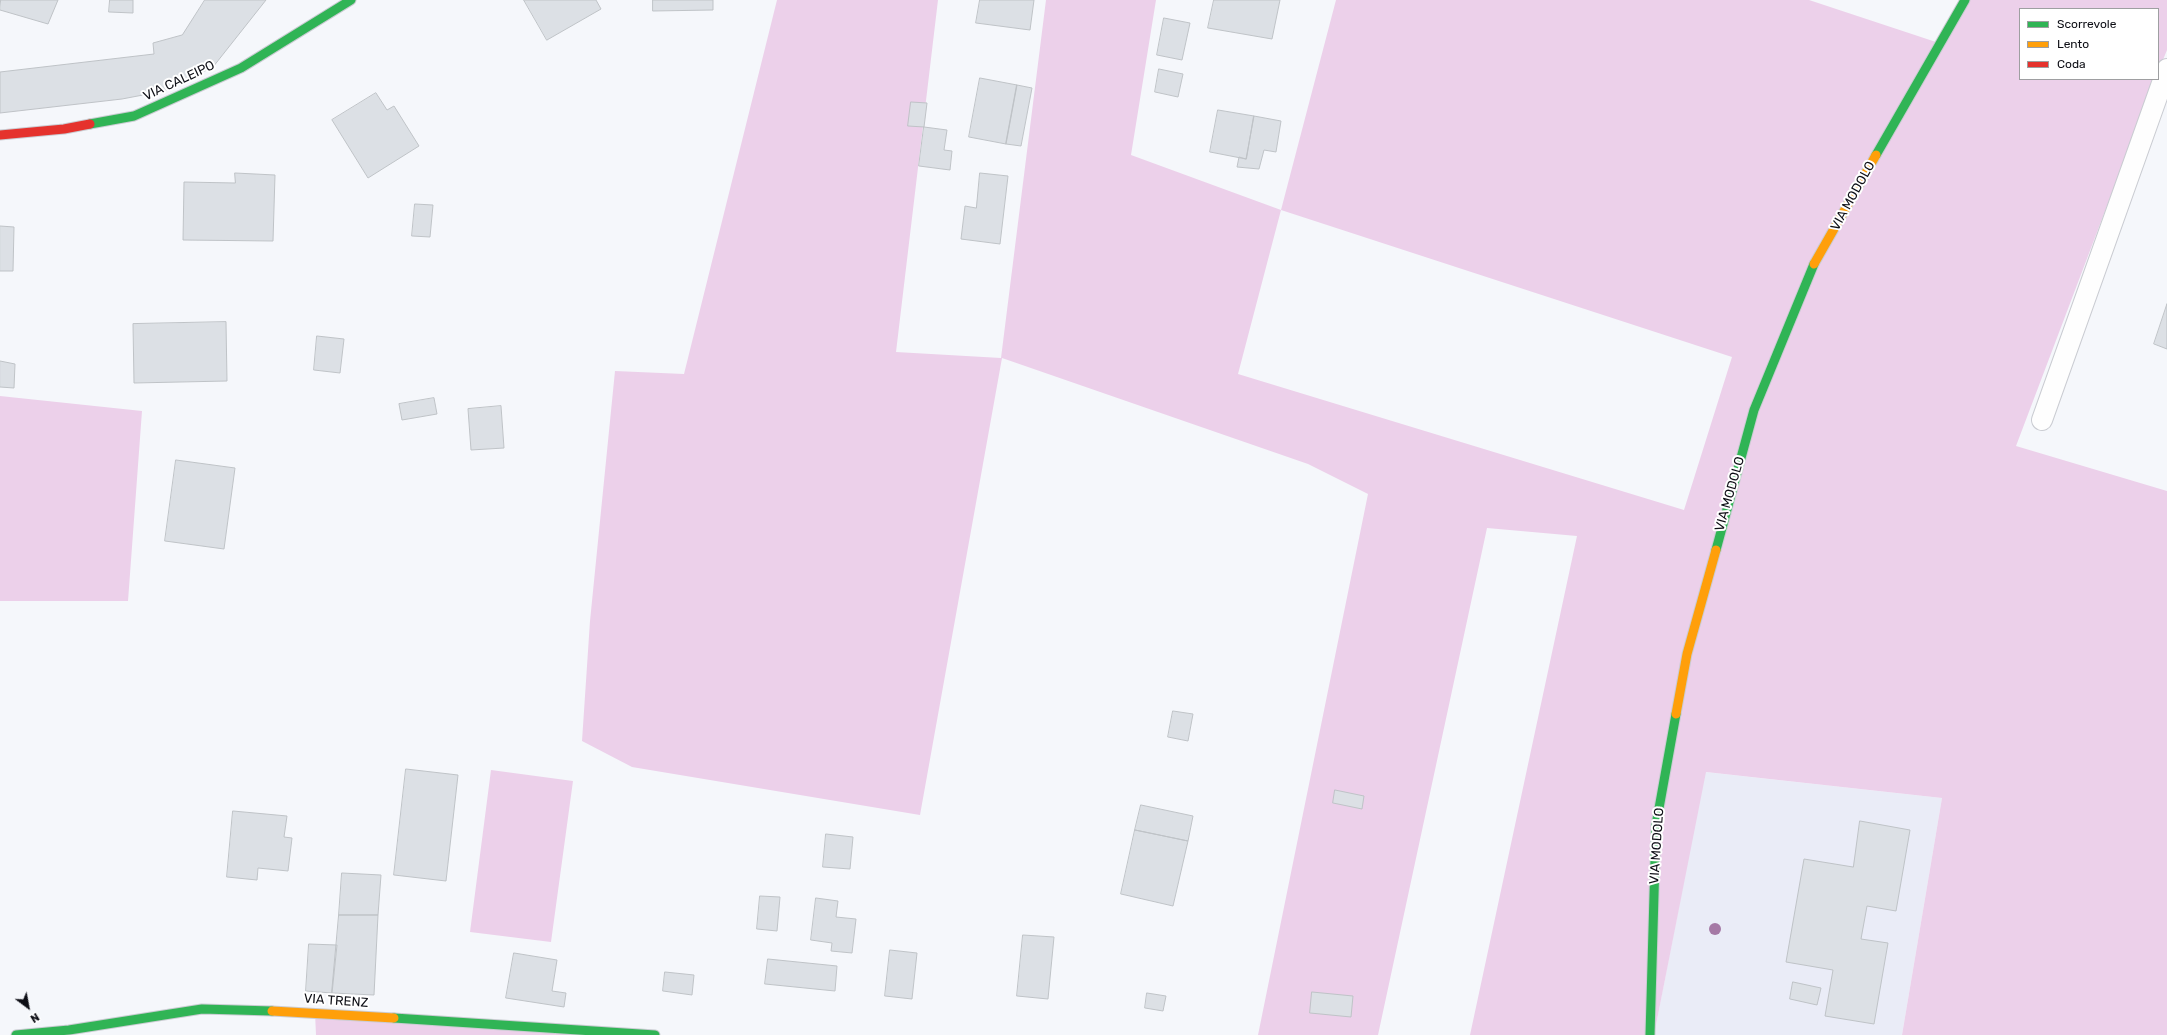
<!DOCTYPE html>
<html>
<head>
<meta charset="utf-8">
<style>
  body { margin:0 }
  #map { position:relative; width:2167px; height:1035px; overflow:hidden; background:#f5f7fb; font-family:Rubik,sans-serif }
  canvas { display:block }
  .legend { position:absolute; left:2019px; top:8px; width:140px; height:72px; box-sizing:border-box; background:#fff; border:1px solid #9e9fa1; margin:0; padding:5px 7px; list-style:none; font-size:12px; color:#0d0e15 }
  .legend li { display:flex; align-items:center; gap:8px; height:20px }
  .legend b { width:20px; border:1px solid #9e9fa1 }
  .north { position:absolute; left:8px; top:987px; width:40px; height:40px; -webkit-text-stroke:3px #fff; paint-order:stroke; rotate:148deg; font-size:11px; font-weight:700; line-height:16px; text-align:center; color:#0d0e15 }
  .north::after { content:''; display:block; margin:auto; width:14px; height:18px; background:#0d0e15; clip-path:polygon(50% 0,100% 100%,50% 72%,0 100%) }
</style>
</head>
<body>
<div id="map">
<canvas width="2167" height="1035"></canvas>
<ul class="legend">
<li><b style="height:5px;background:#30b455"></b>Scorrevole</li>
<li><b style="height:5px;background:#ff9f0a"></b>Lento</li>
<li><b style="height:5px;background:#e5322d"></b>Coda</li>
</ul>
<div class="north">N</div>
</div>
<script>
const ctx = document.querySelector('canvas').getContext('2d');
ctx.lineJoin = 'round';
function fill(path, color) {
  ctx.fillStyle = color;
  ctx.fill(path, 'evenodd');
}
function stroke(path, color, width, dash) {
  ctx.strokeStyle = color;
  ctx.lineWidth = width;
  ctx.lineCap = dash ? 'butt' : 'round';
  ctx.setLineDash(dash || []);
  ctx.stroke(path);
}
function write(font, color, halo, rows, align = 'center') {
  ctx.font = font + ' Rubik,sans-serif';
  ctx.lineWidth = 4;
  ctx.setLineDash([]);
  ctx.textBaseline = 'middle';
  ctx.strokeStyle = halo;
  ctx.fillStyle = color;
  for (const [text, x, y, turn = 0] of rows) {
    ctx.save();
    ctx.translate(x, y);
    ctx.rotate((+turn || 0) * Math.PI / 180);
    ctx.textAlign = isNaN(turn) ? turn : align;
    if (halo) ctx.strokeText(text, 0, 0);
    ctx.fillText(text, 0, 0);
    ctx.restore();
  }
}
fill(new Path2D(`
  M1705 772 1942 798 1902 1035H1654Z`), '#eaecf7');
fill(new Path2D(`
  M777 0H938L896 352 1001 358 1046 0H1156L1131 155 1281 210 1336 0H1809L1939 43 1965 0H2167V50L2158 72V9H2020V79H2155L2016 446 2167 491V1035H1902L1942 798 1706 772 1654 1035H1470L1577 536 1487 528 1378 1035H1258L1368 494 1308 464 1002 358 920 815 632 767 582 741 590 621 615 371 684 374ZM1281 210 1732 357 1684 510 1238 374Z
  M0 396 142 411 128 601H0Z
  M491 770 573 781 551 942 470 932Z
  M315 1013 655 1035H316Z`), '#ecd0ea');
const building = new Path2D(`
  M1 0H58L48 24 0 10Z
  M110 0H133V13L109 12Z
  M205 0H266L213 67 164 91 122 99 0 113V72L154 54 153 43 182 35Z
  M524 0H596L601 9 547 40Z
  M653 0H713V10L653 11Z
  M980 0H1034L1030 30 976 23Z
  M1214 0H1280L1272 39 1208 28Z
  M1164 18 1190 23 1182 60 1157 55Z
  M1159 69 1183 74 1178 97 1155 92Z
  M980 78 1017 85 1006 144 969 137Z
  M1017 85 1032 88 1021 146 1006 144Z
  M376 93 387 110 394 106 419 146 368 178 332 120Z
  M911 102 927 103 924 127 908 126Z
  M1218 110 1254 116 1246 159 1210 152Z
  M1254 116 1281 121 1276 152 1264 150 1259 169 1237 167 1239 157 1246 159Z
  M924 127 947 130 944 150 952 151 950 170 919 166Z
  M235 173 275 175 273 241 183 240 184 182 235 183Z
  M980 173 1008 176 1000 244 961 239 965 206 976 208Z
  M415 204 433 205 430 237 412 236Z
  M0 226 14 227 13 271H0Z
  M2167 304V349L2154 344Z
  M226 322 227 381 134 383 133 324Z
  M317 336 344 339 340 373 314 370Z
  M0 361 15 364 14 388 0 387Z
  M434 398 437 414 402 420 399 404Z
  M501 406 504 448 471 450 468 409Z
  M176 460 235 468 224 549 165 541Z
  M1173 711 1193 714 1188 741 1168 737Z
  M406 769 458 775 446 881 394 875Z
  M1335 790 1364 796 1362 809 1333 803Z
  M1141 805 1193 816 1188 841 1135 830Z
  M233 811 287 816 284 837 292 838 288 871 258 868 257 880 227 877Z
  M1860 821 1910 830 1896 911 1867 906 1861 939 1888 943 1874 1024 1825 1016 1833 970 1786 962 1804 859 1853 867Z
  M1135 830 1188 841 1173 906 1121 894Z
  M826 834 853 837 850 869 823 867Z
  M342 873 381 875 378 915H339Z
  M760 896 780 897 777 931 757 929Z
  M816 898 838 901 836 917 856 919 852 953 831 951 832 943 811 940Z
  M339 915H378L374 995 332 993Z
  M1023 935 1054 937 1048 999 1017 996Z
  M309 944 337 945 332 993 306 991Z
  M890 950 917 953 912 999 885 996Z
  M514 953 557 960 552 991 566 993 564 1007 506 998Z
  M768 959 837 966 835 991 765 984Z
  M665 972 694 975 692 995 663 991Z
  M1793 982 1821 988 1817 1005 1790 999Z
  M1312 992 1353 996 1351 1017 1310 1013Z
  M1147 993 1166 996 1163 1011 1145 1008Z`);
fill(building, '#dce0e5');
stroke(building, '#bfc3c7', 1);
const lane = new Path2D(`
  M2042 420 2167 69`);
const fast = new Path2D(`
  M90 124 134 116 241 68 351 0
  M1876 155 1965 0
  M1716 550 1754 410 1814 264
  M394 1018 655 1035
  M16 1035 69 1030 202 1009 272 1011
  M1650 1035 1656 825 1676 714`);
const slow = new Path2D(`
  M1814 264 1876 155
  M1676 714 1687 654 1716 550
  M272 1011 394 1018`);
const jam = new Path2D(`
  M0 135 64 129 90 124`);
stroke(lane, '#caccd2', 22);
stroke(fast, '#caccd2', 11);
stroke(slow, '#caccd2', 11);
stroke(jam, '#caccd2', 11);
stroke(lane, '#fefefe', 20);
stroke(fast, '#30b455', 9);
stroke(slow, '#ff9f0a', 9);
stroke(jam, '#e5322d', 9);
ctx.fillStyle = '#a579a5';
for (const [x, y] of [
  [1715,929]
]) {
  ctx.beginPath();
  ctx.arc(x, y, 6, 0, 2 * Math.PI);
  ctx.fill();
}
write('13px', '#0d0e15', '#fff', [
  ["VIA CALEIPO",179,81,-25],
  ["VIA MODOLO",1853,196,-61],
  ["VIA MODOLO",1730,494,-74],
  ["VIA MODOLO",1657,846,-86],
  ["VIA TRENZ",336,1001,4]
]);
</script>
</body>
</html>
